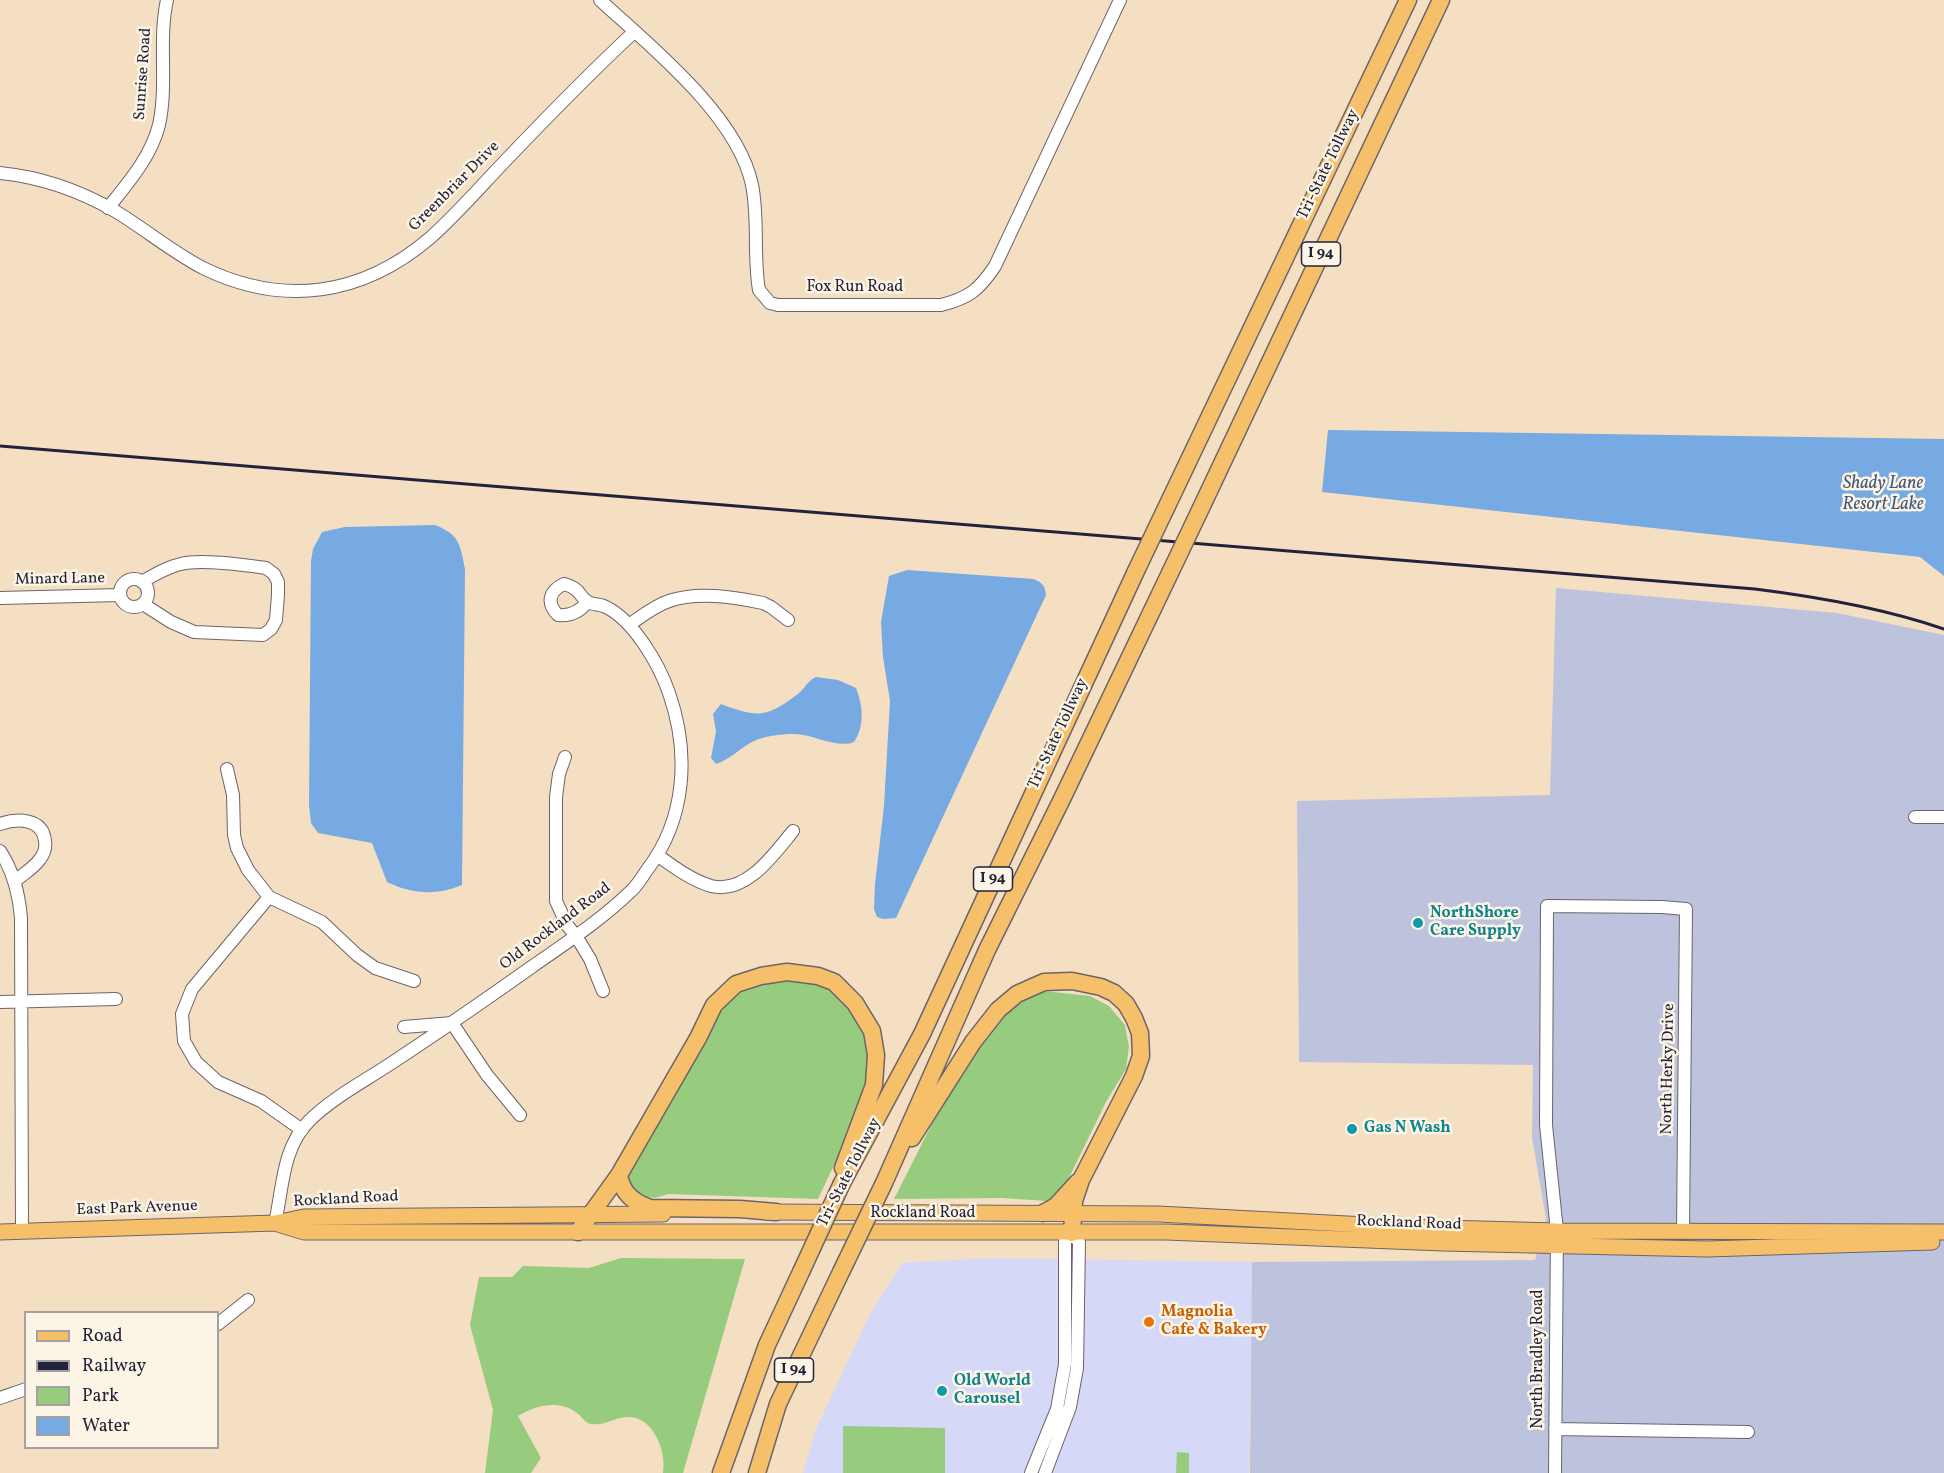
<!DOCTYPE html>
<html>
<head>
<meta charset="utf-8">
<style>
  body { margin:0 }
  #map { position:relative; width:1944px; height:1473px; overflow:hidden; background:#f4dfc2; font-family:Vollkorn,serif }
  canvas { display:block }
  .legend { position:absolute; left:24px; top:1311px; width:195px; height:138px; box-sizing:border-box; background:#fcf5e5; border:2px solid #a5a1a1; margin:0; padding:8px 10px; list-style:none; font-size:18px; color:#22223b }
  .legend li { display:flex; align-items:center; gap:12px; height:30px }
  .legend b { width:30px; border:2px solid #a5a1a1 }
</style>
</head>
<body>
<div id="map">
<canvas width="1944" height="1473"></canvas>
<ul class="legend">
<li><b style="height:8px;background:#f6c06b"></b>Road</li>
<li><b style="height:8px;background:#22223b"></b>Railway</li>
<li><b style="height:16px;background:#97cc7e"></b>Park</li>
<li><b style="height:16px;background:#77a9e2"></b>Water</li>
</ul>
</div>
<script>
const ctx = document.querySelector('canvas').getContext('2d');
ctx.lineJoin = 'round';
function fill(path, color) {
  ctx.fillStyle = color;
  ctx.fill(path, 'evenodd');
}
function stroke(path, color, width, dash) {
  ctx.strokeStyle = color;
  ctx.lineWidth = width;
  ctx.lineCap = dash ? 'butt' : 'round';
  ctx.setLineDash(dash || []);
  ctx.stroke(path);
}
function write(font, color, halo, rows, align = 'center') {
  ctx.font = font + ' Vollkorn,serif';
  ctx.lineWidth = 5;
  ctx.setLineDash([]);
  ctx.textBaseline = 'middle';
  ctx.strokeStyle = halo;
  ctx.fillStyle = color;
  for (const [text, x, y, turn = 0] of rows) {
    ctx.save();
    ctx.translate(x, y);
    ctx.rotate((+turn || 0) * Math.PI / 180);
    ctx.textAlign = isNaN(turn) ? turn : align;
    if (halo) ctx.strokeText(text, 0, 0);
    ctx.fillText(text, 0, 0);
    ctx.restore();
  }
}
fill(new Path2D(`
  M989 1258 1252 1262 1249 1473H803L816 1429 870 1314 902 1263Z`), '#d6d8f8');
fill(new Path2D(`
  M1556 588 1837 613 1944 635V1473H1250L1252 1262 1535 1260 1546 1218 1532 1138 1533 1065 1299 1062 1297 801 1550 795Z`), '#bec3dd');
fill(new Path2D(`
  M771 976 836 984 863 1020 872 1063 852 1127 818 1199 668 1194C655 1199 647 1199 633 1193L628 1183 627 1160 708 1029 737 986Z
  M1043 991 1090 996 1109 1006 1125 1025 1129 1047 1126 1069 1106 1102 1063 1190 1056 1199 1047 1201 1002 1198 894 1199 941 1106 982 1041 1007 1008Z
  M621 1258 745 1259 683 1473H663C667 1452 653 1416 628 1417 615 1417 605 1426 592 1424 586 1424 583 1418 578 1414 560 1399 536 1405 518 1416L541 1458 531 1473H485L493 1410 470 1325 479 1277H512L523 1266 589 1268Z
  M843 1426 945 1428V1473H843Z
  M1177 1452 1189 1453V1473H1176Z`), '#97cc7e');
fill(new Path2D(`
  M1328 430 1944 439V576L1920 557 1322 492Z
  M435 525C460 535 460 544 465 569L462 885C436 896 412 894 387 882L372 843 318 833 311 823 309 805 311 561 313 549 322 532 345 527Z
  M907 570 1034 579C1042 583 1045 585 1046 595L896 918 883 919 877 917 874 909 875 884 884 806 890 701 883 657 881 622 889 576Z
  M816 677 838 680 856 688C863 706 865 726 854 742 837 749 813 734 794 734 781 734 763 736 752 742 739 749 729 760 716 764L711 758 716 731 713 714 721 704C758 718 767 718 799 693 807 686 806 682 816 677Z`), '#77a9e2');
const minor = new Path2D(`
  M600 0C650 46 738 116 752 185 759 219 753 255 759 290L770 303 778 305H941C969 298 979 290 995 266L1120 0
  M0 173C41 177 80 191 115 211 145 229 172 252 203 268 283 307 362 296 430 238 457 214 481 186 506 160 548 116 590 73 634 32
  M108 208C128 183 151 157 159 125 168 84 158 41 167 0
  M120 593a14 14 0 1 1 28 0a14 14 0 1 1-28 0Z
  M142 582C154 575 167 567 181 564 199 559 246 565 266 568L274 574 278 582V595L276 620 271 629 263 635 194 632 171 622 143 604
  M0 598 120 595
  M629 625C642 616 654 606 669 601 697 591 734 597 763 603L771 607 788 620
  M565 757 559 774 556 797V901L567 925 576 936 590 959 603 991
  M227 769 233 795 234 835 237 848 248 870 269 897 322 922 357 955 375 968 414 981
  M1915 817H1944
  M0 824C17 818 43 818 45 841 46 847 44 854 40 859 34 868 23 874 15 881
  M0 851C14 872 19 894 21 918L22 1232
  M657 855C674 867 691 880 711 886 746 895 774 854 793 831
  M269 897 192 989 182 1014 184 1041 196 1062 218 1082 261 1101 302 1130
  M0 1002 116 999
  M404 1027 452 1023 487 1075 520 1115
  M275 1223C283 1188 282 1148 309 1121 331 1099 361 1083 387 1066 436 1034 485 1000 533 966 566 943 601 920 630 892 637 886 642 877 647 870 686 819 690 753 669 693 659 664 634 621 606 607 600 604 593 605 588 602 578 596 582 589 564 584 549 591 546 603 558 615 570 616 580 612 587 602
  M218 1324 248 1300
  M0 1398 26 1389
  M1555 1429 1748 1432
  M1031 1473 1057 1409 1065 1364V1241L1072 1233 1079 1242 1077 1368 1070 1407 1045 1473
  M1555 1473 1557 1231 1546 1125 1547 906 1662 907 1686 909 1683 1230`);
const major = new Path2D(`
  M765 1212 1158 1214 1404 1227 1557 1231 1944 1232
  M278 1224 304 1232H1166L1443 1243 1707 1249 1932 1242
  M0 1232 275 1223 304 1217 663 1214`);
const highway = new Path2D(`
  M1167 506 1408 0
  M1201 508 1441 0
  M912 1138 973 1042 998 1010 1017 994 1044 982 1072 981 1101 987 1114 993 1126 1004 1134 1018 1140 1033 1141 1056 1134 1076 1081 1180 1074 1201 1072 1233
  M619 1175C622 1193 633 1202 650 1208L740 1209 776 1212
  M842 1183 922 1034 1136 571
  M884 1183 987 950 1062 799 1170 573
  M1043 1213 1056 1206 1078 1182
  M578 1232 619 1175 698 1038 714 1005 736 984 761 976 787 972 818 976 834 982 855 1003 872 1031 876 1055 874 1085 843 1168
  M721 1473 767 1345 801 1272
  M757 1473 778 1404 841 1272`);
stroke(minor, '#6c646a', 14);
stroke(major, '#6c646a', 17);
stroke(highway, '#6c646a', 19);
stroke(minor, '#fff', 12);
stroke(major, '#f6c06b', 15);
stroke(highway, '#f6c06b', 16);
stroke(new Path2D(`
  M0 446 1755 589C1819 597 1883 608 1944 629`), '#22223b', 3);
const highwayBridge = new Path2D(`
  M1136 571 1167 506
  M1170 573 1201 508
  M801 1272 842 1183
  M841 1272 884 1183`);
stroke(highwayBridge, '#6c646a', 19, []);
stroke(highwayBridge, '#f6c06b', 16);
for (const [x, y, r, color] of [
  [1418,923,6,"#0f9aa8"],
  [1352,1129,6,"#0f9aa8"],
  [1149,1322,6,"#e8710a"],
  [942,1391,6,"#0f9aa8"]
]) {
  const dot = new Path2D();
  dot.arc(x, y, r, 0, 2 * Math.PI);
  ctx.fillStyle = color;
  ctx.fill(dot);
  stroke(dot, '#fcf5e5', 2);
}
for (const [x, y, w] of [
  [1321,254,39],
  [993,879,39],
  [794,1370,39]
]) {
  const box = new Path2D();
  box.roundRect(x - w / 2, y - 12, w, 24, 4.5);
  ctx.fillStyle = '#fcf5e5';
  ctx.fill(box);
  stroke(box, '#22223b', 1.5);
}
write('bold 15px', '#22223b', null, [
  ["I 94",1321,254],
  ["I 94",993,879],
  ["I 94",794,1370]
]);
write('16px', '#22223b', '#fcf5e5', [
  ["Sunrise Road",144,74,-86],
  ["Tri-State Tollway",1329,165,-64],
  ["Greenbriar Drive",455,187,-45],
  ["Fox Run Road",855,288],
  ["Minard Lane",60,580,-1],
  ["Tri-State Tollway",1059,734,-65],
  ["Old Rockland Road",556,927,-37],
  ["North Herky Drive",1669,1069,-89],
  ["Tri-State Tollway",850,1173,-63],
  ["Rockland Road",346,1200,-3],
  ["East Park Avenue",137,1209,-2],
  ["Rockland Road",923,1214],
  ["Rockland Road",1409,1224,2],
  ["North Bradley Road",1539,1359,-90]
]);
write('bold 16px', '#0d838f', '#fcf5e5', [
  ["NorthShore",1430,914],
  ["Care Supply",1430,932],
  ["Gas N Wash",1364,1129],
  ["Old World",954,1382],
  ["Carousel",954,1400]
], 'left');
write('bold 16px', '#c56008', '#fcf5e5', [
  ["Magnolia",1161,1313],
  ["Cafe & Bakery",1161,1331]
], 'left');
write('italic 18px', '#44587e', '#fcf5e5', [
  ["Shady Lane",1883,485],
  ["Resort Lake",1883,506]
]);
</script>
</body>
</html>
